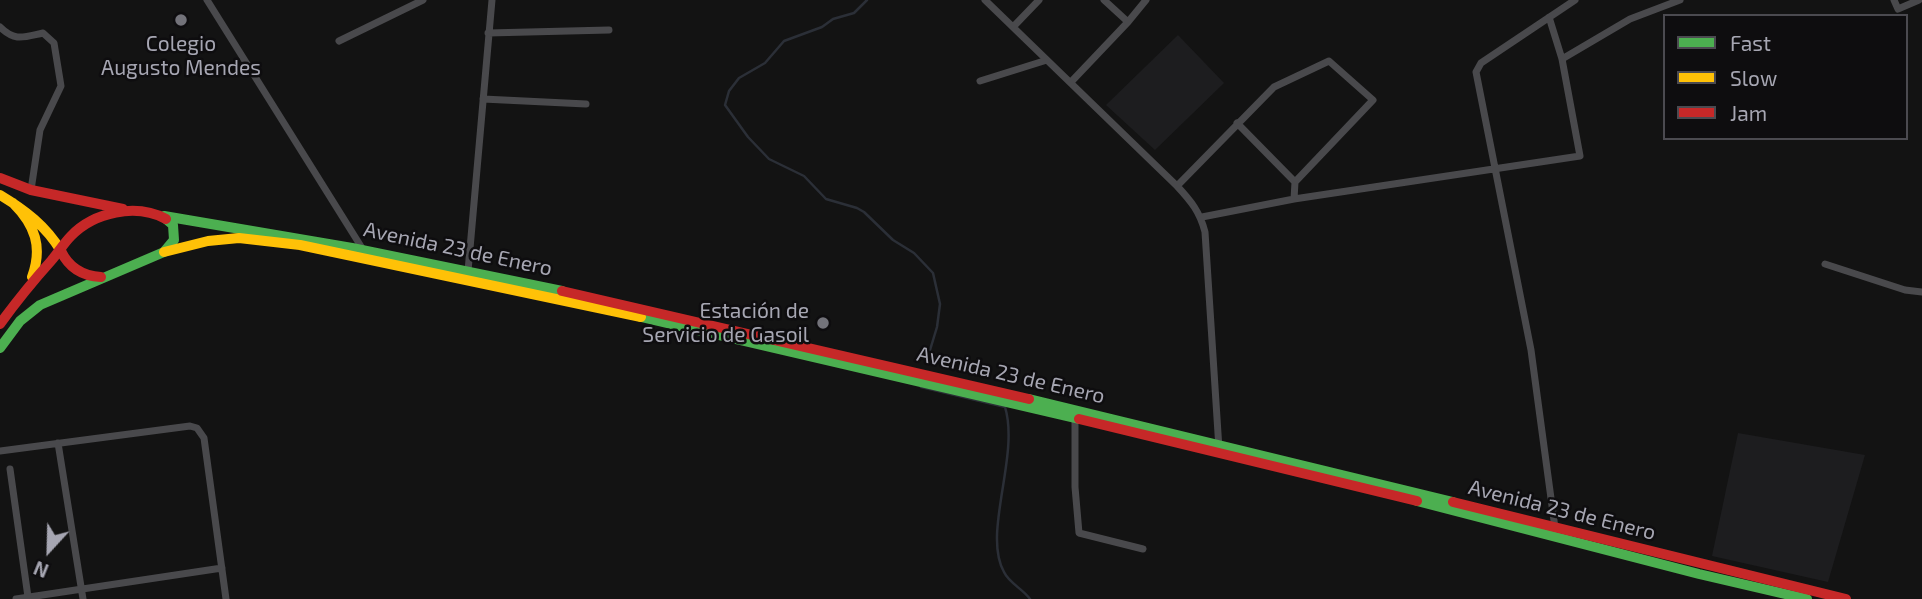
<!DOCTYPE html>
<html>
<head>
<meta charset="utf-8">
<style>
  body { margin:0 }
  #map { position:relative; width:1922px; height:599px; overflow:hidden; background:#131313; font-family:"Exo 2",sans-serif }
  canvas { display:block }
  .legend { position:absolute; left:1663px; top:14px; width:245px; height:126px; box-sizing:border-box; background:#0e0d0f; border:2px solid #4b4a50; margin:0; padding:9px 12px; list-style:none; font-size:21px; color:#a6a6b2 }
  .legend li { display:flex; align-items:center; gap:14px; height:35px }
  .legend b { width:35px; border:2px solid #4b4a50 }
  .north { position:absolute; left:14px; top:515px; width:70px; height:70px; -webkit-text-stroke:5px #0e0d0f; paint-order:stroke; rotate:202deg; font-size:19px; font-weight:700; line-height:28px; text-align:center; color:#a6a6b2 }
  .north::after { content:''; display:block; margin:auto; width:24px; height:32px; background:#a6a6b2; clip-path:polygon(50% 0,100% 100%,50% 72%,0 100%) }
</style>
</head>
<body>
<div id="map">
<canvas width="1922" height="599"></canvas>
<ul class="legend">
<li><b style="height:9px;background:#4caf50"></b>Fast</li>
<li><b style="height:9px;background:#ffc107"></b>Slow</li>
<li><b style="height:9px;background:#c62828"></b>Jam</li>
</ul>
<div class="north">N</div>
</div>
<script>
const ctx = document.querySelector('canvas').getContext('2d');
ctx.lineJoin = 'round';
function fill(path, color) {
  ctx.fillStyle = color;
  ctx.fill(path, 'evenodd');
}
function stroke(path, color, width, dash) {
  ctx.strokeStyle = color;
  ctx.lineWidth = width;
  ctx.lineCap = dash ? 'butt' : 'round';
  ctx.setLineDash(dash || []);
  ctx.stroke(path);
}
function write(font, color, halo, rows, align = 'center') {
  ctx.font = font + ' "Exo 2",sans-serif';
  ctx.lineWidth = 5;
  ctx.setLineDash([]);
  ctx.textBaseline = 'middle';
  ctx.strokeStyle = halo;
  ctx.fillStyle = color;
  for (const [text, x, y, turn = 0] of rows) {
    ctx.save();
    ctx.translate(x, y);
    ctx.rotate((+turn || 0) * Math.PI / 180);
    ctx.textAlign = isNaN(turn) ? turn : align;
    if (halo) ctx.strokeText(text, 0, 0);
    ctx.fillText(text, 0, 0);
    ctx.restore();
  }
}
fill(new Path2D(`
  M1178 35 1224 83 1155 150 1106 105Z
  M1738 433 1865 455 1828 582 1712 556Z`), '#1d1d1f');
stroke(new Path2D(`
  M867 0 854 13 833 19 822 27 784 41 765 63 739 78 729 91 725 105 748 137 769 159 804 176 826 199 857 208 864 212 893 240 914 253 933 273 940 304 937 327 927 360
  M921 387 1005 407C1020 456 982 533 1004 572 1009 583 1023 589 1030 599`), '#2b2f37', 2.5);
stroke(new Path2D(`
  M207 0 362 248
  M985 0 1177 186C1191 201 1200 212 1205 232L1219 449
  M1104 0 1128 22
  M1894 0 1898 9 1919 0
  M1014 26 1039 0
  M0 27C15 42 24 37 43 33L54 43 61 86 40 130 31 190
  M488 33 609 30
  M339 41 423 0
  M1562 59 1630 19 1680 0
  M980 81 1047 60
  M1071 82 1128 22 1146 0
  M483 99 586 104
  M1237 123 1295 182
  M1177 186 1274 87 1329 61 1373 100 1295 182 1294 199
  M1202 217 1294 199 1580 156 1562 59 1549 17
  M1825 264 1905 290 1922 292
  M468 271 492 0
  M1075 418V487L1079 533 1143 549
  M58 443 83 599
  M0 451 190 426 197 428 204 438 226 599
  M10 469 28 597
  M1555 528 1531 350 1476 72 1481 63 1575 0
  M16 599 222 568`), '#49494c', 7);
stroke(new Path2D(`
  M164 216 352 248 562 291
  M641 317 1079 419
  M0 348 20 321 40 305 164 252 174 240 173 225 166 219
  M1029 399 1453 502
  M1417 501 1699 574 1807 599`), '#4caf50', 10);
stroke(new Path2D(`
  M0 195C25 210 46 226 61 251
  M13 203C35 225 43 247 32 277
  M164 252 208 241 239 238 300 245 641 317`), '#ffc107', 10);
stroke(new Path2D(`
  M0 178 31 190 123 209
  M61 251C69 268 82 276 101 277
  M562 291 1029 399
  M0 324C16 302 33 281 51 261 58 253 64 243 71 236 94 212 136 203 166 219
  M1079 419 1417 501
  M1453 502 1846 599`), '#c62828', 10);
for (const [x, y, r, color] of [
  [181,20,7,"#73737a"],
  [823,323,7,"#73737a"]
]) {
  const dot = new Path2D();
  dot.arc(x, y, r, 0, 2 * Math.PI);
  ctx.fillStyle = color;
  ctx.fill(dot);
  stroke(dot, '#0e0d0f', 2.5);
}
write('21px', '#a6a6b2', '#0e0d0f', [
  ["Colegio",181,44],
  ["Augusto Mendes",181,68],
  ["Estación de",809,311,"right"],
  ["Servicio de Gasoil",809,335,"right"]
]);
write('21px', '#a6a6b2', '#0e0d0f', [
  ["Avenida 23 de Enero",458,249,12],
  ["Avenida 23 de Enero",1011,375,13],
  ["Avenida 23 de Enero",1562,510,14]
]);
</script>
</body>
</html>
